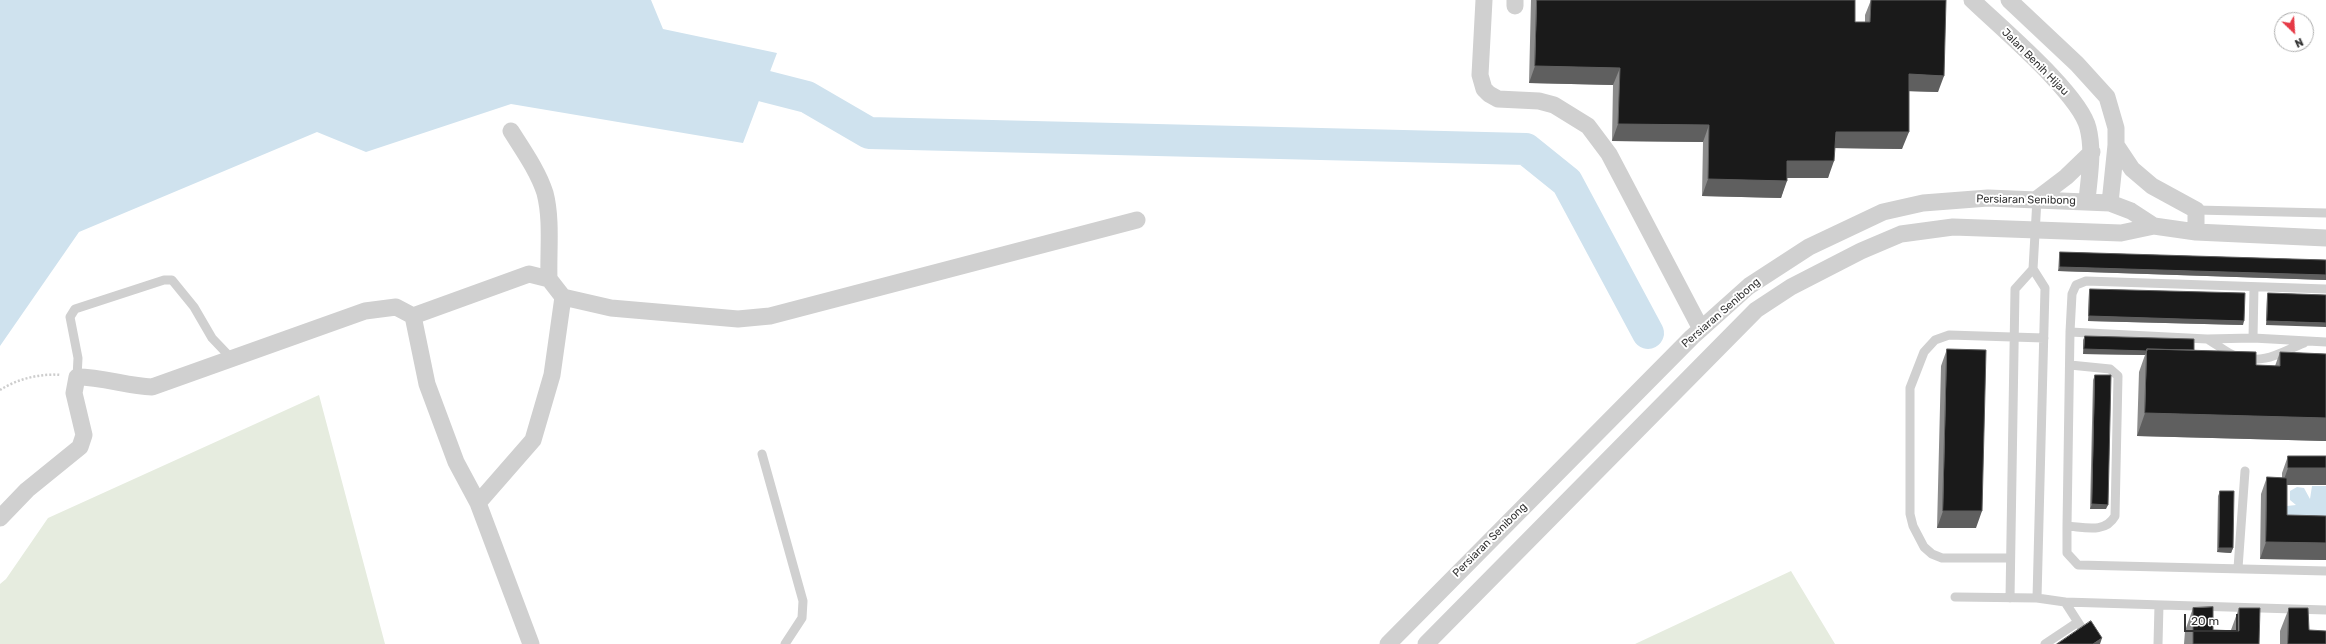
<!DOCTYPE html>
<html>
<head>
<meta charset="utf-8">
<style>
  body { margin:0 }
  #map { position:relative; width:2326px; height:644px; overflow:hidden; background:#fff; font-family:Rubik,sans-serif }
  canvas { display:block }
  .north { position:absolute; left:2274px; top:12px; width:40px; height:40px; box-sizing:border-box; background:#fff; border:1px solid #adadad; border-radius:50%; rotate:155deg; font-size:11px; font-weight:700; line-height:16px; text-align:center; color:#333 }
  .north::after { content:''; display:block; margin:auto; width:14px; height:18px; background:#e63946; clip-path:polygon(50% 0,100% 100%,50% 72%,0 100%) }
  .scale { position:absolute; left:2184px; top:614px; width:54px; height:18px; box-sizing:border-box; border:2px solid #333; border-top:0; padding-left:5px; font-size:12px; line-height:14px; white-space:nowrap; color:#333; -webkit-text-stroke:3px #fff; paint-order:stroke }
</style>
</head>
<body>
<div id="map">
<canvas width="2326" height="644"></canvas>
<div class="north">N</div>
<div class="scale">20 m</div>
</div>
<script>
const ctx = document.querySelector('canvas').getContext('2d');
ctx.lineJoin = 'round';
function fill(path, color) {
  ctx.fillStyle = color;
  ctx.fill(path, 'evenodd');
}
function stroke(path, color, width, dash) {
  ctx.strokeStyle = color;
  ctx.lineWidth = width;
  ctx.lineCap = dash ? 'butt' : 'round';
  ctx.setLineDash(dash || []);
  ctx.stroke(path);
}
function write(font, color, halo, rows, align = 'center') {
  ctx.font = font + ' Rubik,sans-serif';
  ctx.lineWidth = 4;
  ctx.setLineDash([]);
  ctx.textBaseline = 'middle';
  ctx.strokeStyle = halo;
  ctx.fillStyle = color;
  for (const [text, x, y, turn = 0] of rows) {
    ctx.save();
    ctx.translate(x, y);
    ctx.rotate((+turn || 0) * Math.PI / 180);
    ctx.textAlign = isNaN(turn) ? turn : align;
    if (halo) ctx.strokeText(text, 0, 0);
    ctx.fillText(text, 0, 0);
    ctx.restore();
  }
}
fill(new Path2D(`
  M319 395 385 644H0V584L6 579 48 518Z
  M1791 571 1835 644H1635Z`), '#e6ecdf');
fill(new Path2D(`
  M0 0H651L663 29 777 53 743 143 511 104 366 152 317 132 79 232 0 346Z
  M2312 486H2326V529H2287V506L2296 505 2290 500V491L2297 487 2304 488 2310 499Z`), '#cfe2ee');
stroke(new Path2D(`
  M764 86 807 97 869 133 1526 149 1567 182 1648 333`), '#cfe2ee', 32);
stroke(new Path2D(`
  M0 390C17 379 41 373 61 375`), '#cdcdcd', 2.5, [2, 2]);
stroke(new Path2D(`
  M2196 210 2326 213
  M2326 289 2086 281 2076 285 2072 294 2070 332 2067 526V553L2078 565 2326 571
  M2070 332 2207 339 2253 338 2326 342
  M2253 338 2254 287
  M2209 340C2216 344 2230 355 2236 356 2265 365 2279 353 2304 343
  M77 377 78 358 70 317 75 309 164 280H172L194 307 212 338 232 359
  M762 454 803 601 802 618 785 644
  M2067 526C2084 527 2105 534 2115 516L2118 376 2110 369 2070 365
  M2010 558H1942L1932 554 1924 547 1913 526 1910 514V388L1924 352 1935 340 1949 335 2044 338
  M2238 568 2245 471
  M1955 597 2037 598 2065 602 2326 610
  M2010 598 2015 289 2033 269
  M2037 598 2045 288 2033 269 2037 199
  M2065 602 2092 644
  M2045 644 2078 622
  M2158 644 2159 605`), '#d0d0d0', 9);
stroke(new Path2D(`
  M1484 0 1480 75 1484 89 1489 94 1498 99 1539 101 1554 105 1588 126 1609 154 1701 329
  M1972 0C2000 27 2080 94 2088 128 2094 152 2089 177 2087 201
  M2009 0 2077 64 2107 97 2116 128V145L2110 203
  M1515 6V0
  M511 131C523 150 538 171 545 193 552 220 548 251 549 279
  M2116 145 2132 169 2152 186 2196 210V232
  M2037 199 2066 177 2092 152
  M413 316 427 384 456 462 478 503 531 644
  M478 503 533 440 552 375 563 297
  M0 518 27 490 80 447 84 435 74 393 77 377C103 377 127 386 152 387L365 311 396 307 413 316 529 274 549 279 563 297 611 308 738 319 770 316 1137 220
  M1388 644 1692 337 1749 286 1809 247 1883 212 1923 203 1988 198 2110 203 2131 211 2154 226
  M1426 644 1756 310 1791 287 1861 251 1901 234 1953 227 2121 233 2154 226 2196 232 2326 238`), '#d0d0d0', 17);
fill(new Path2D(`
  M1531 0H1855V22H1865V15L1871 0H1946L1938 92 1909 91 1902 149 1835 148 1828 178H1787L1781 198 1702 196 1703 142 1612 141 1613 85 1529 83Z
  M2060 252 2326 260V280L2058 271 2059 257Z
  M2090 289 2243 325 2088 321 2089 293Z
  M2268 293 2326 295 2266 325 2267 298Z
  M2085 336 2194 350 2256 365 2275 366 2280 352 2326 354V441L2137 436 2139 372 2145 355 2083 354V340Z
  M1947 349 1976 528H1937L1941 366Z
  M2095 375 2106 509H2090L2093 380Z
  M2288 456 2326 485H2287V515L2326 516V560L2260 559 2261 494 2267 477 2282 478V473Z
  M2220 491 2233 548 2231 553 2217 552 2218 496Z
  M2193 608 2213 630H2231L2239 608 2259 644H2184L2185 631Z
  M2289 608 2309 630 2326 644H2280V631Z`), '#8c8c8c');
fill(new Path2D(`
  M1535 66 1620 68 1613 85 1529 83Z
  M1909 74 1944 76 1938 92 1903 91Z
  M1618 124 1709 125 1703 142 1612 141Z
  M1836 132H1909L1902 149 1830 148Z
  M1787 161H1834L1828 178H1781Z
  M1708 179 1787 181 1781 198 1702 196Z
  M2060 267 2326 275V280L2058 271Z
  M2089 316 2244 321 2243 325 2088 321Z
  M2267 321 2326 323V327L2266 325Z
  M2084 349 2147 351 2145 355 2083 354Z
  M2145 413 2326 418V441L2137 436Z
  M2288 468H2326V485H2282Z
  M2092 504 2108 505 2106 509H2090Z
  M1943 511H1982L1976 528H1937Z
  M2266 542 2326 543V560L2260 559Z
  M2219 548H2233L2231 553 2217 552Z
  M2102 638 2100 644H2093Z`), '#5f5f5f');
const building = new Path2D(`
  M1537 0H1855V22H1870L1871 0H1946L1944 76 1909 74V132H1836L1834 161H1787V181L1708 179 1709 125 1618 124 1620 68 1535 66Z
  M2060 252 2326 260V275L2060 267Z
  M2090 289 2245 293 2244 321 2089 316Z
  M2268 293 2326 295V323L2267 321Z
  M2085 336 2194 339V350L2147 349V351L2084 349Z
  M1947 349 1986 350 1982 511H1943Z
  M2147 349 2256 352V365L2280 366V352L2326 354V418L2145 413Z
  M2095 375H2111L2108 505 2092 504Z
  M2288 456H2326V468H2288Z
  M2267 477 2287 478V515L2326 516V543L2266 542Z
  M2220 491H2234L2233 548H2219Z
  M2213 607V630L2239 631V608H2260L2259 644H2193V608Z
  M2289 608H2308L2309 630 2326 631V644H2288Z
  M2091 621 2102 638 2093 644H2057Z`);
fill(building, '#1a1a1a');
stroke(building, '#5f5f5f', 1);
write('11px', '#333', '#fff', [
  ["Jalan Benih Hijau",2035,62,45],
  ["Persiaran Senibong",2026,200,1],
  ["Persiaran Senibong",1721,313,-41],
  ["Persiaran Senibong",1490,540,-45]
]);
</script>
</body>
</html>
